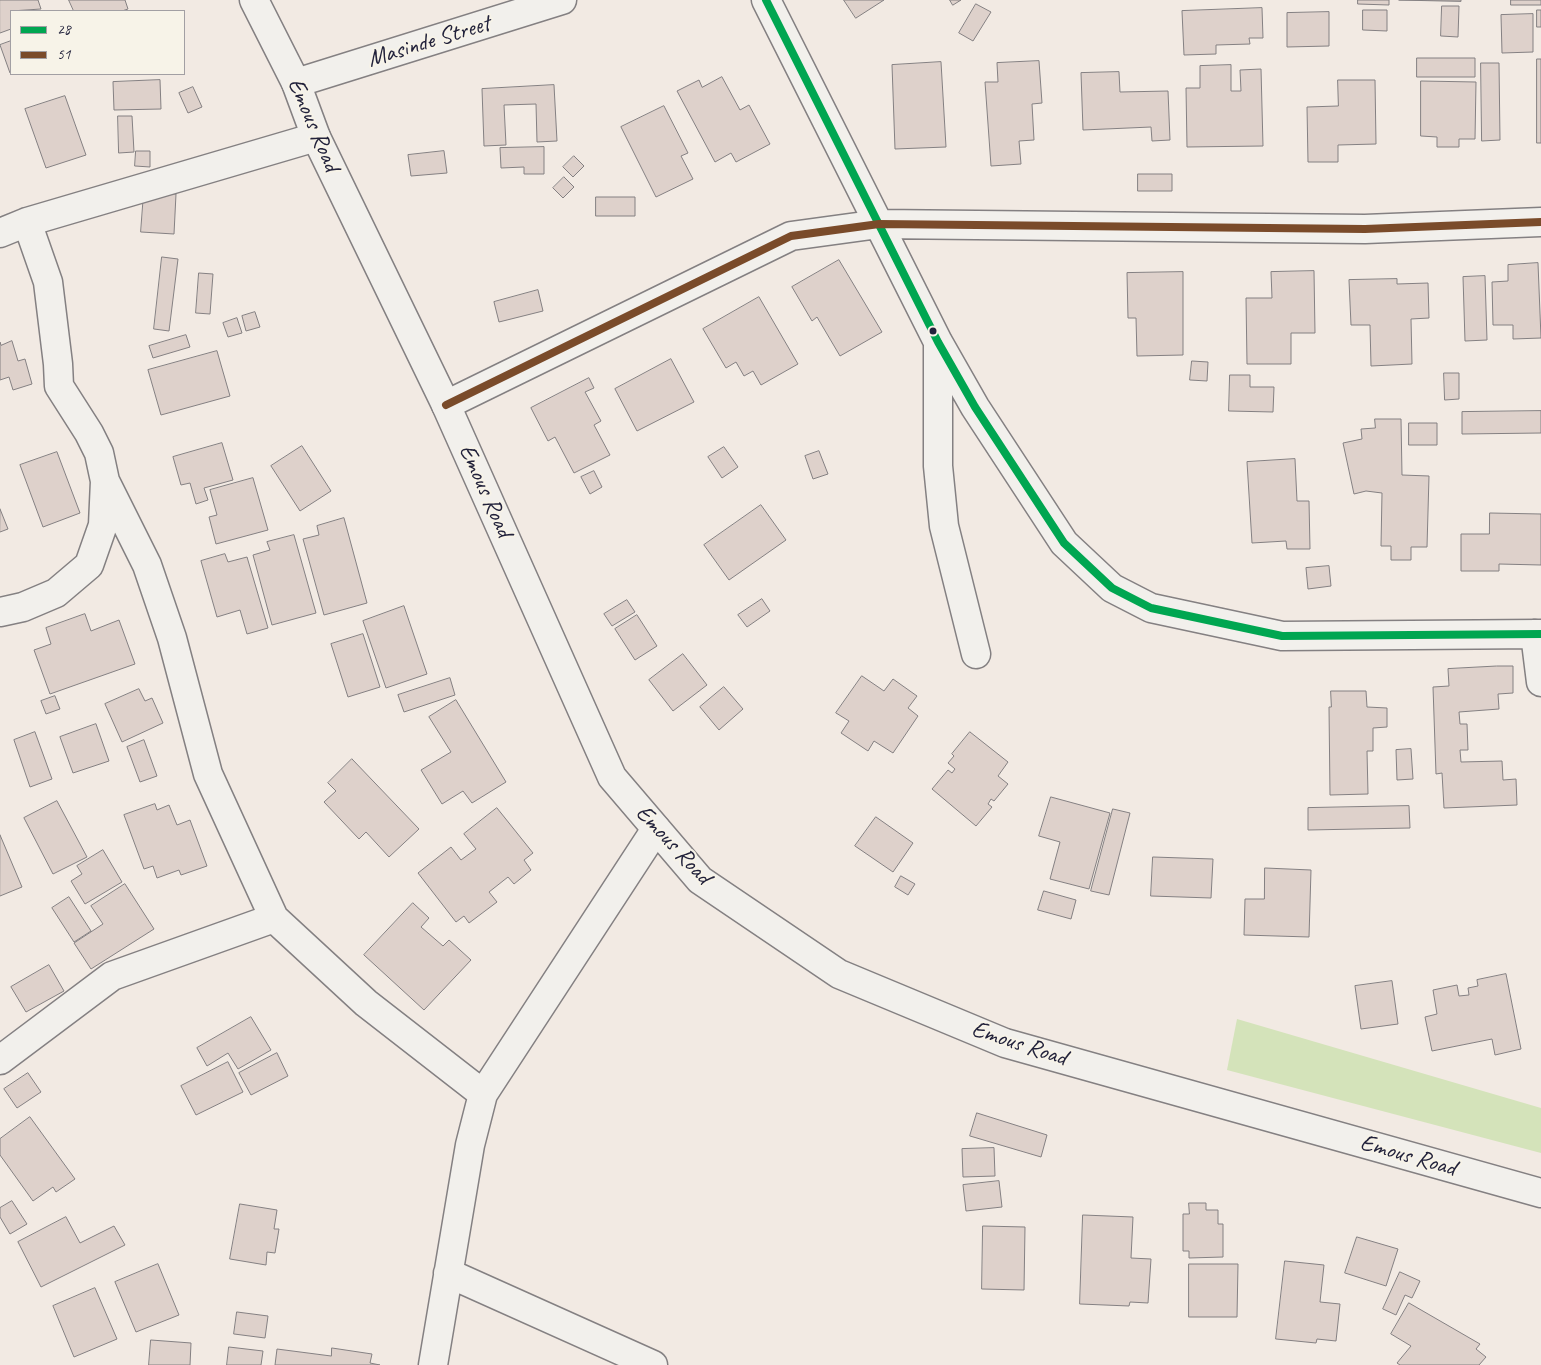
<!DOCTYPE html>
<html>
<head>
<meta charset="utf-8">
<style>
  body { margin:0 }
  #map { position:relative; width:1541px; height:1365px; overflow:hidden; background:#f2eae3; font-family:Caveat,sans-serif }
  canvas { display:block }
  .legend { position:absolute; left:10px; top:10px; width:175px; height:65px; box-sizing:border-box; background:#f7f3e8; border:1px solid #a29fa3; margin:0; padding:6px 9px; list-style:none; font-size:15px; color:#22223b }
  .legend li { display:flex; align-items:center; gap:10px; height:25px }
  .legend b { width:25px; border:1px solid #a29fa3 }
</style>
</head>
<body>
<div id="map">
<canvas width="1541" height="1365"></canvas>
<ul class="legend">
<li><b style="height:6px;background:#00a651"></b>28</li>
<li><b style="height:6px;background:#7a4b2a"></b>51</li>
</ul>
</div>
<script>
const ctx = document.querySelector('canvas').getContext('2d');
ctx.lineJoin = 'round';
function fill(path, color) {
  ctx.fillStyle = color;
  ctx.fill(path, 'evenodd');
}
function stroke(path, color, width, dash) {
  ctx.strokeStyle = color;
  ctx.lineWidth = width;
  ctx.lineCap = dash ? 'butt' : 'round';
  ctx.setLineDash(dash || []);
  ctx.stroke(path);
}
function write(font, color, halo, rows, align = 'center') {
  ctx.font = font + ' Caveat,sans-serif';
  ctx.lineWidth = 4;
  ctx.setLineDash([]);
  ctx.textBaseline = 'middle';
  ctx.strokeStyle = halo;
  ctx.fillStyle = color;
  for (const [text, x, y, turn = 0] of rows) {
    ctx.save();
    ctx.translate(x, y);
    ctx.rotate((+turn || 0) * Math.PI / 180);
    ctx.textAlign = isNaN(turn) ? turn : align;
    if (halo) ctx.strokeText(text, 0, 0);
    ctx.fillText(text, 0, 0);
    ctx.restore();
  }
}
fill(new Path2D(`
  M1237 1019 1541 1108V1153L1227 1070Z`), '#d4e3ba');
const building = new Path2D(`
  M0 0H38L41 9 11 11V29L0 33Z
  M69 0H125L128 9 122 11H74Z
  M844 0H884L856 18Z
  M950 0H961L953 5Z
  M1358 0H1389V5L1358 4Z
  M1399 0H1461V1Z
  M1511 0H1541V5H1511Z
  M976 4 991 12 973 41 959 33Z
  M1442 6H1459L1458 37 1441 36Z
  M1262 8 1263 38H1249L1250 44 1216 45V54L1184 55 1182 11Z
  M1363 10H1387V31L1363 30Z
  M1537 10H1541V27H1537Z
  M1329 12V46L1287 47V13Z
  M1533 14V52L1502 53 1501 15Z
  M11 41V72L10 73 0 45Z
  M1417 58H1475V77H1417Z
  M1537 59H1541V143H1537Z
  M1039 61 1042 103 1032 104 1034 140 1019 141 1021 164 991 166 985 82H998L997 63Z
  M941 62 946 147 895 149 892 65Z
  M1481 63H1499L1500 140 1482 141Z
  M1231 65V91H1241L1240 70 1261 69 1263 146 1187 147 1186 88H1200V66Z
  M1119 72 1120 92 1168 91 1170 140 1152 141 1151 127 1083 130 1081 73Z
  M722 77 740 110 749 105 770 144 736 162 731 153 715 162 677 91 699 80 702 87Z
  M160 80 161 109 114 110 113 82Z
  M1338 80H1375L1376 144 1338 145V162H1308L1307 107 1338 106Z
  M1421 81 1476 82 1475 139H1459V147H1437V137L1421 136Z
  M554 85 557 141 537 142 536 104 504 105 506 145 484 146 482 89Z
  M193 87 202 107 188 113 179 93Z
  M65 96 86 155 46 168 25 109Z
  M664 106 688 153 681 156 693 179 656 197 621 127Z
  M118 116H132L134 152 119 153Z
  M544 147V174H524V167L501 168 500 148Z
  M136 151H150V167L135 166Z
  M444 151 447 173 411 176 408 155Z
  M574 156 584 166 573 177 563 167Z
  M1138 174H1172V191H1138Z
  M564 177 574 187 563 198 553 188Z
  M144 192 176 194 174 234 141 232Z
  M596 197H635V216H596Z
  M162 257 178 259 169 331 154 329Z
  M839 260 882 332 840 356 817 317 812 321 792 287Z
  M1538 263 1541 338 1513 339V325H1493L1492 282 1508 281V265Z
  M1314 271 1315 333H1291V364H1247L1246 298H1272L1271 272Z
  M1183 272V355L1137 356 1136 318H1128L1127 273Z
  M199 273 213 274 210 314 196 313Z
  M1485 276 1487 340 1465 341 1463 277Z
  M1397 279V284L1428 283 1429 318 1411 319 1412 364 1371 366 1370 325H1351L1349 280Z
  M538 290 543 311 499 322 494 302Z
  M759 297 798 364 761 385 753 371 744 376 736 362 726 368 703 329Z
  M255 312 260 327 246 331 242 316Z
  M237 318 242 333 228 337 223 323Z
  M186 335 190 347 153 358 149 346Z
  M12 341 18 361 25 359 32 384 13 390 9 377 0 380V342L1 345Z
  M217 351 230 396 161 415 148 370Z
  M671 359 694 402 637 431 615 389Z
  M1192 361 1208 362 1207 381 1190 380Z
  M1444 373H1459V399L1445 400Z
  M1230 375H1250V387H1274L1273 412 1229 411Z
  M589 378 594 388 585 392 601 421 594 425 610 455 574 473 555 437 548 441 531 408Z
  M1541 411V433L1462 434V412Z
  M1375 419H1401L1402 475 1429 476 1427 547H1411V560H1391V546H1381L1382 493 1366 491 1354 494 1343 443 1362 439 1361 429 1375 428Z
  M1409 423H1437V445H1409Z
  M222 443 233 480 204 488 208 500 196 504 190 483 181 485 173 457Z
  M302 446 331 491 300 511 271 466Z
  M724 447 738 467 722 478 708 457Z
  M819 451 828 474 813 479 805 456Z
  M57 452 80 513 43 527 20 465Z
  M1295 459 1297 501H1309L1310 549H1287L1286 541 1252 543 1247 462Z
  M594 471 602 487 590 494 581 477Z
  M253 478 268 530 216 544 209 517 217 515 210 490Z
  M761 505 786 540 729 580 704 545Z
  M0 509 8 529 0 532Z
  M1490 513 1541 514V565L1499 564V571H1461V534H1489Z
  M344 518 367 603 324 615 303 539 319 535 317 526Z
  M294 535 316 613 272 625 253 555 270 550 267 542Z
  M225 554 228 562 247 557 268 628 247 634 240 610 217 617 201 561Z
  M1329 566 1331 586 1308 589 1306 568Z
  M762 599 770 611 747 627 738 615Z
  M627 600 635 612 612 626 604 614Z
  M404 606 427 674 386 688 363 621Z
  M85 614 91 631 119 620 135 664 50 694 34 650 51 644 46 628Z
  M637 615 657 646 635 660 615 629Z
  M363 634 380 687 348 697 331 644Z
  M683 654 707 685 673 711 649 680Z
  M1497 666H1513V693L1498 694 1499 709 1459 712 1460 724H1467L1468 750H1460L1461 762 1502 761 1503 780 1516 779 1517 805 1444 808 1442 773 1436 774 1433 687 1449 686 1448 669Z
  M862 676 884 691 893 679 917 696 908 708 918 716 893 753 874 741 868 751 841 733 849 721 836 713Z
  M450 678 455 695 404 712 398 695Z
  M724 687 743 709 719 730 700 707Z
  M139 689 145 701 152 698 163 723 122 742 105 704Z
  M1331 691H1366L1367 707 1387 708V727L1373 728V751H1367L1368 794 1330 795 1329 707H1331Z
  M55 696 60 709 46 714 41 701Z
  M456 700 506 782 472 803 463 791 442 804 421 770 451 752 429 717Z
  M96 724 109 761 73 773 60 737Z
  M35 732 52 779 30 787 14 740Z
  M970 732 1008 762 998 776 1008 784 994 801 991 799 988 804 992 807 976 826 932 789 948 770 952 773 955 769 948 763 954 756 952 754Z
  M144 740 157 776 140 782 127 747Z
  M1411 749 1413 779 1397 780 1396 750Z
  M352 759 419 829 389 857 366 832 359 839 324 802 336 791 328 783Z
  M1051 797 1110 813 1089 889 1050 879 1060 842 1039 836Z
  M57 801 87 857 53 874 24 818Z
  M155 804 157 810 169 805 177 825 190 820 207 866 181 875 179 870 157 878 153 866 144 869 124 815Z
  M1409 806 1410 828 1308 830V808Z
  M497 808 533 853 524 860 531 870 514 884 508 877 489 892 497 902 469 923 464 916 456 922 418 873 451 847 461 860 476 849 464 834Z
  M1113 809 1130 813 1109 895 1091 891Z
  M876 817 913 843 893 872 855 846Z
  M0 835 22 887 0 896Z
  M103 850 122 882 85 904 71 881 82 874 77 866Z
  M1153 857 1213 859 1211 898 1151 896Z
  M1265 868 1311 870 1309 937 1244 935 1245 899H1264Z
  M901 876 915 884 908 895 895 887Z
  M125 884 154 929 91 969 74 943 103 924 91 906Z
  M1044 891 1076 900 1071 919 1038 910Z
  M69 897 91 931 74 942 52 908Z
  M413 903 429 918 421 927 443 946 449 940 471 960 424 1010 364 955Z
  M49 965 64 991 26 1012 11 987Z
  M1506 974 1521 1049 1495 1055 1492 1039 1432 1051 1425 1017 1437 1014 1433 990 1457 985 1459 996 1469 995 1468 988 1478 986 1477 980Z
  M1392 981 1398 1024 1361 1029 1355 986Z
  M251 1017 271 1050 238 1069 228 1053 207 1066 197 1048Z
  M277 1053 288 1076 251 1095 239 1073Z
  M228 1062 243 1092 196 1115 181 1086Z
  M28 1073 41 1092 17 1108 4 1089Z
  M977 1113 1047 1135 1041 1157 970 1136Z
  M30 1117 75 1179 56 1192 53 1187 33 1201 0 1155V1139Z
  M994 1148 995 1176 963 1177 962 1149Z
  M999 1181 1002 1207 966 1211 963 1185Z
  M12 1201 27 1224 10 1234 0 1217V1208Z
  M1189 1203H1206V1210H1218V1224H1223V1257L1189 1258V1251H1183V1214H1189Z
  M240 1204 277 1210 274 1229H279L275 1253 267 1252 266 1265 230 1259Z
  M1083 1215 1133 1217 1131 1258 1151 1259 1148 1303 1130 1302 1129 1306 1080 1304Z
  M66 1217 80 1243 114 1226 125 1245 41 1287 18 1242Z
  M983 1226 1025 1227 1024 1290 982 1289Z
  M1357 1237 1398 1249 1386 1286 1345 1273Z
  M1285 1261 1324 1265 1320 1302 1340 1304 1336 1341 1317 1339 1316 1343 1276 1339Z
  M158 1264 179 1315 136 1332 115 1282Z
  M1189 1264H1238L1237 1317H1189Z
  M1400 1272 1420 1281 1412 1298 1405 1295 1396 1315 1383 1309Z
  M95 1288 117 1339 74 1357 53 1306Z
  M1409 1303 1480 1344 1476 1349 1486 1357 1479 1365H1400L1397 1363 1411 1346 1391 1334Z
  M237 1312 268 1316 265 1338 234 1334Z
  M151 1340 191 1343 190 1365H149Z
  M229 1347 263 1351 261 1365H227Z
  M332 1348 372 1354 370 1363 380 1365H275L277 1349 331 1356Z`);
fill(building, '#ded1cb');
stroke(building, '#848082', 1);
const minor = new Path2D(`
  M766 0 938 342 975 407 1064 543 1112 588 1151 608 1282 636 1541 634
  M296 83 562 0
  M0 233 27 222 316 137
  M938 342V466L944 526 976 654
  M446 405 791 236 879 224 1365 229 1541 222
  M105 481 147 565 172 638 208 774 274 918
  M0 612 23 607 56 593 89 565 103 525 105 481 99 453 89 433 59 386 58 364 48 282 27 222
  M1535 634 1541 682
  M0 1060 112 976 274 918 366 1003 483 1094
  M448 1273 653 1365
  M433 1365 470 1145 483 1094 656 829`);
const tertiary = new Path2D(`
  M254 0 296 83 316 137 446 405 612 777 700 880 839 974 1005 1043 1541 1193`);
stroke(minor, '#848082', 31);
stroke(tertiary, '#848082', 31);
stroke(minor, '#f2f0ec', 28);
stroke(tertiary, '#f2f0ec', 28);
stroke(new Path2D(`
  M766 0 938 342 975 407 1064 543 1112 588 1151 608 1282 636 1541 634`), '#00a651', 8);
stroke(new Path2D(`
  M446 405 791 236 879 224 1365 229 1541 222`), '#7a4b2a', 8);
for (const [x, y, r, color] of [
  [933,331,4.5,"#22223b"]
]) {
  const dot = new Path2D();
  dot.arc(x, y, r, 0, 2 * Math.PI);
  ctx.fillStyle = color;
  ctx.fill(dot);
  stroke(dot, '#f7f3e8', 2);
}
write('24px', '#22223b', '#f7f3e8', [
  ["Masinde Street",429,42,-17],
  ["Emous Road",313,125,67],
  ["Emous Road",485,491,66],
  ["Emous Road",673,845,47],
  ["Emous Road",1019,1044,18],
  ["Emous Road",1408,1156,16]
]);
</script>
</body>
</html>
